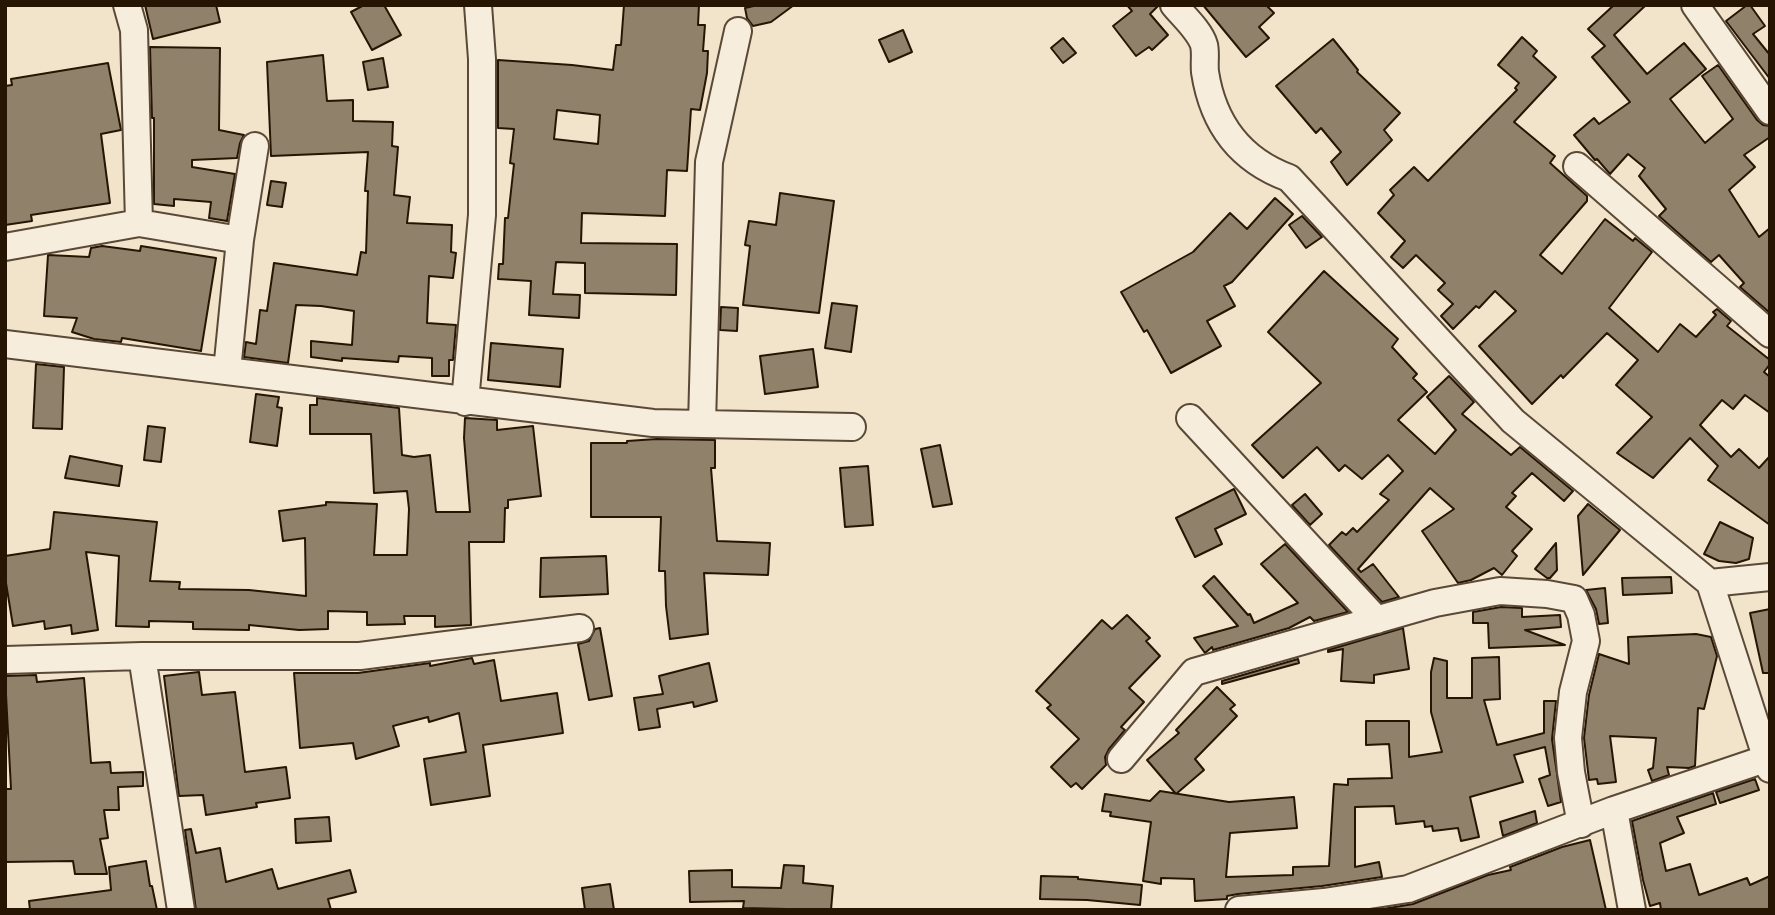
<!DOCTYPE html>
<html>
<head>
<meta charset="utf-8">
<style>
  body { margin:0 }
  #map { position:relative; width:1775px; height:915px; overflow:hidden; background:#f1e4cb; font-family:"IM FELL Great Primer",serif }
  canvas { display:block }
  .frame { position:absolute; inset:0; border:7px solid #271504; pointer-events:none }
</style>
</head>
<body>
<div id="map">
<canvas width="1775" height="915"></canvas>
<div class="frame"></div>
</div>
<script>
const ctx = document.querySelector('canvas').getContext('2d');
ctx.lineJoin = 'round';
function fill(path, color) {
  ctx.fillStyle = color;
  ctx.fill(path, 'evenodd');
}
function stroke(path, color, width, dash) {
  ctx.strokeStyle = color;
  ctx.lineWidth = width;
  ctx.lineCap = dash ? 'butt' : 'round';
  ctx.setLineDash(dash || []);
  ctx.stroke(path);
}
const building = new Path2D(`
  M145 5H216L220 22 153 39Z
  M364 5H384L401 35 372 50 351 12Z
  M624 5H699L698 25H705L703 51H708L707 73 700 110 691 109 687 171 667 170 665 216 582 213 581 243 677 244 676 295 585 293V263L556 262 553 294 580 295 579 318 529 315 531 281 498 279 499 264H503L505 218H508L514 164 510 163 514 129 498 128V60L572 65 613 70 616 45H621ZM557 110 600 115 598 144 554 139Z
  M758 5H794L771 22 753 26 747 18 745 8Z
  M1127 5H1159L1150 14 1168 35 1152 50 1149 47 1136 56 1113 26 1132 11Z
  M1203 5H1266L1274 13 1259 27 1269 38 1246 57Z
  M1614 5H1646L1614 35 1647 74 1684 43 1706 69 1670 99 1705 143 1733 119 1702 76 1718 65 1757 120 1763 125 1770 126V137L1744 155 1755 167 1729 190 1759 237 1770 228V313L1740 287 1744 283 1719 255 1711 262 1659 216 1666 209 1639 176 1645 168 1628 154 1610 174 1597 159 1595 160 1574 135 1594 118 1599 124 1630 102 1592 57 1605 46 1588 29Z
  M1747 5H1750L1765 26 1753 34 1770 55V79L1726 21Z
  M903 30 912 52 889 62 879 40Z
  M1522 37 1537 51 1533 56 1556 77 1514 122 1555 156 1550 163 1587 196V201L1540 255 1562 274 1605 219 1633 241 1635 238 1652 252 1609 308 1658 352 1680 324 1696 337 1716 315 1713 312 1717 309 1731 321 1727 326 1770 360V364L1764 372 1770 377V413L1745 395 1733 409 1722 400 1700 425 1731 457 1739 449 1759 468 1770 456V525L1708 480 1718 466 1690 438 1653 478 1617 453 1652 417 1616 385 1638 360 1607 333 1563 378 1561 375 1532 404 1479 346 1516 311 1495 291 1479 308 1476 306 1453 329 1441 316 1453 304 1438 290 1445 283 1416 255 1403 268 1391 257 1405 241 1378 213 1394 195 1390 190 1414 167 1428 181 1517 90 1515 88 1519 83 1498 65Z
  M1063 38 1076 53 1063 63 1051 48Z
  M1333 39 1358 70 1357 72 1400 113 1384 130 1392 140 1347 185 1331 162 1341 152 1321 128 1316 133 1276 86Z
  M150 47 220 48 219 130 244 135 240 143 237 158 192 160V167L235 174 227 221 209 218 211 202 174 199V206L154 204V118H152Z
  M323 55 327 101 353 100V121L393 122 392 146 398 147 394 195 410 197 407 223 452 225 451 252 456 253 453 278 429 276 427 323 456 325 453 360H449V376H432V358L399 356 398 362 342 358V361L311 357V341L352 345 354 311 321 306 296 305 288 363 244 357 246 342 256 344 260 310 267 311 274 263 357 275 361 252 366 253 368 191H365L368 152 271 156 267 62Z
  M383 58 388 87 368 90 363 62Z
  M108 63 121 130 101 134 110 203 31 215 32 221 5 225V86L12 85 11 79Z
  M271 181 286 183 282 207 267 205Z
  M780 193 834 201 819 313 743 305 750 246 745 245 749 221 776 225Z
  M1275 198 1293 214 1232 282 1224 286 1235 306 1207 321 1221 346 1171 373 1147 330 1144 332 1121 292 1193 252 1230 213 1247 229Z
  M1302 216 1322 237 1306 248 1289 225Z
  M102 246 140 251 141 246 216 258 201 351 122 338 121 342 94 339 72 332 77 318 44 316 48 255 89 257 91 248Z
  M1324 271 1398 339 1392 347 1417 374 1413 378 1427 392 1398 420 1435 454 1456 430 1427 397 1449 376 1474 402 1462 414 1511 455 1520 447 1573 491 1564 501 1532 473 1512 493 1516 496 1506 507 1532 529 1512 551 1517 556 1502 575 1494 568 1471 580 1458 583 1422 531 1454 509 1430 488 1358 569 1361 572 1373 564 1399 597 1382 602 1329 545 1342 532 1346 535 1353 528 1357 532 1389 500 1380 494 1403 471 1388 455 1362 479 1345 465 1339 471 1317 447 1283 478 1252 445 1321 383 1268 332Z
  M832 303 857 306 851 352 825 348Z
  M721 307 738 308 737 331 720 330Z
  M491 343 563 349 560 387 488 380Z
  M813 349 818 387 765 394 760 356Z
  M36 364 64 367 62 429 33 428Z
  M256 394 279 397 277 407 282 408 277 446 250 442Z
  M317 398 399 408 402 455 414 457 430 455 436 512H470L464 438 465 418 497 420V430L533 426 541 496 508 500V508H505L504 542H469L471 625 435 627V616H404L405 624 367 625V612L328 611V629L299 630 249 625V630L193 629V622L149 621V627L116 626 119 556 86 552 98 630 72 634 71 625 45 629 44 621 13 626 5 577V556L50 549 54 512 157 522 150 581 180 582 179 589 249 590 306 596 305 538 283 541 279 511 326 505V502L377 504 374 555H407L409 509 407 491 374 493 371 434H310V405H317Z
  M148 426 165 428 161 462 144 460Z
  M657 439 715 440V468H711L717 541 770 543 768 575 704 573 708 634 670 639 666 606 665 571H659L661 517H591V443H627V441Z
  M940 445 952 504 933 507 921 449Z
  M70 456 122 466 119 486 65 478Z
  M868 466 873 525 845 527 840 468Z
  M1234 489 1246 514 1215 529 1222 544 1195 557 1176 518Z
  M1305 494 1322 514 1310 525 1292 505Z
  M1588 504 1620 530 1583 575 1578 516Z
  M1720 522 1753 538 1749 559 1736 563 1719 561 1704 554Z
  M1556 543 1557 570 1550 578H1547L1535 569Z
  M1285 544 1348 612 1314 621 1310 617 1289 628 1213 650 1212 647 1205 653 1194 638 1238 626 1203 586 1214 576 1248 615 1250 614 1254 623 1298 603 1261 564Z
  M606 556 608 594 540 597 541 558Z
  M1671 577 1672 593 1623 595 1622 578Z
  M1605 588 1608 623 1599 624 1596 609 1586 590Z
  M1501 607 1522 608V617L1560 615 1561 627 1525 630 1565 645 1489 648 1488 623H1473V612Z
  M1770 609V673H1763L1750 613Z
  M1127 615 1150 638 1146 641 1160 656 1129 688 1144 702 1121 727 1125 730 1109 749 1105 757 1106 765 1082 789 1076 783 1071 787 1051 767 1079 739 1047 708 1051 705 1036 691 1102 620 1112 629Z
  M600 628 612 696 589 700 578 644 589 641 595 629Z
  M1403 628 1409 669 1374 675V683L1341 681 1343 649 1328 652V650Z
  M1696 634 1711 637 1717 656 1704 709 1698 708 1695 766 1689 768 1667 767 1669 775 1652 781 1648 770 1653 768 1656 738 1610 736 1616 782 1598 784 1597 779 1589 780 1584 738 1589 695 1599 654 1629 664 1628 637Z
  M1499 657 1500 699 1484 700 1497 745 1544 733V701H1556L1552 739 1561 802 1548 806 1539 779 1550 775 1545 747 1514 755 1523 782 1470 797 1479 837 1461 841 1458 828 1433 831 1432 826 1425 827 1424 821 1396 824 1394 806 1355 807V867L1379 862 1382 877 1322 886 1238 894 1227 896V899L1195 901 1194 879 1161 878V884L1143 881 1151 822 1110 816 1111 812 1102 811 1105 794 1150 801 1160 791 1229 802 1294 797 1297 828 1230 833 1226 877 1293 875V867L1329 866 1334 784 1348 785V779L1392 778 1389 744 1366 745V721H1409V757L1442 752 1431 712V672L1434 658 1447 661V698H1472V658Z
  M472 658 474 664 494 660 501 701 557 693 563 733 483 745 490 796 431 805 424 759 466 752 459 713 429 722 428 717 393 726 399 746 356 759 353 743 300 748 294 673H358L430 663V666Z
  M1298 659 1299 663 1222 684V681Z
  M709 663 717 701 694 707 693 702 657 709 660 727 639 730 634 698 663 694 659 676Z
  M199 672 202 695 235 692 245 772 286 767 290 798 256 803 257 807 206 815 203 795 179 796 164 676Z
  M36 675 37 682 84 678 91 763 110 762 111 773 143 772V786L118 787 119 810H104L108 838 100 839 107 874H75L73 861 5 862V789H11L5 676Z
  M1217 687 1235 705 1230 709 1237 716 1195 759 1204 770 1176 794 1147 760 1179 733 1176 730Z
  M1755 779 1759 790 1720 803 1716 792Z
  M1713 793 1716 804 1677 817 1684 833 1660 843 1666 871 1690 864 1699 895 1747 878 1750 885 1770 876V910H1661L1660 903 1650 906 1643 880 1632 821Z
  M1535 811 1537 823 1503 836 1500 822Z
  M329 817 331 841 296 843 295 819Z
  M191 829 196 853 220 848 226 882 272 869 278 889 350 870 356 892 328 899 331 910H196L185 830Z
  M1590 840 1606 910H1377L1413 904 1488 875 1511 870 1510 867 1562 847Z
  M146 861 150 886H152L157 910H30L29 901 111 890 109 867Z
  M784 865 804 866 803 883 833 886 831 910 743 908 744 901 690 902 689 871 732 870V887L781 888Z
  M1041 876 1078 877V879L1142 885 1140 905 1087 900 1040 899Z
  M610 884 614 910H585L582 888Z`);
fill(building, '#90816b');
stroke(building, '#271504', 2);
const minor = new Path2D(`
  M127 5 134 30 139 223
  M1174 5C1183 16 1200 31 1204 45 1206 53 1204 63 1205 72 1213 124 1240 160 1289 178L1513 421 1710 583 1770 769
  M1695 5 1770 111
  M1577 166 1770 334
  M240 240 255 146
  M5 247 139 223 240 240 227 371
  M5 344 653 423 852 427
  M465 402 482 215V59L478 5
  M1190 418 1377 620
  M702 424 709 162 738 31
  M1710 583 1770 577
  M142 656 181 910
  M5 660 142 656H360L580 628
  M1121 759 1194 672 1435 603 1500 591 1547 594 1574 599 1581 615 1586 641 1573 692 1568 738 1571 772 1581 824
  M1614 810 1632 910
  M1239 910 1324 902 1408 889 1614 810 1765 759`);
stroke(minor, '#5a4936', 30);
stroke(minor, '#f6eddd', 26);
</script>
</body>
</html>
